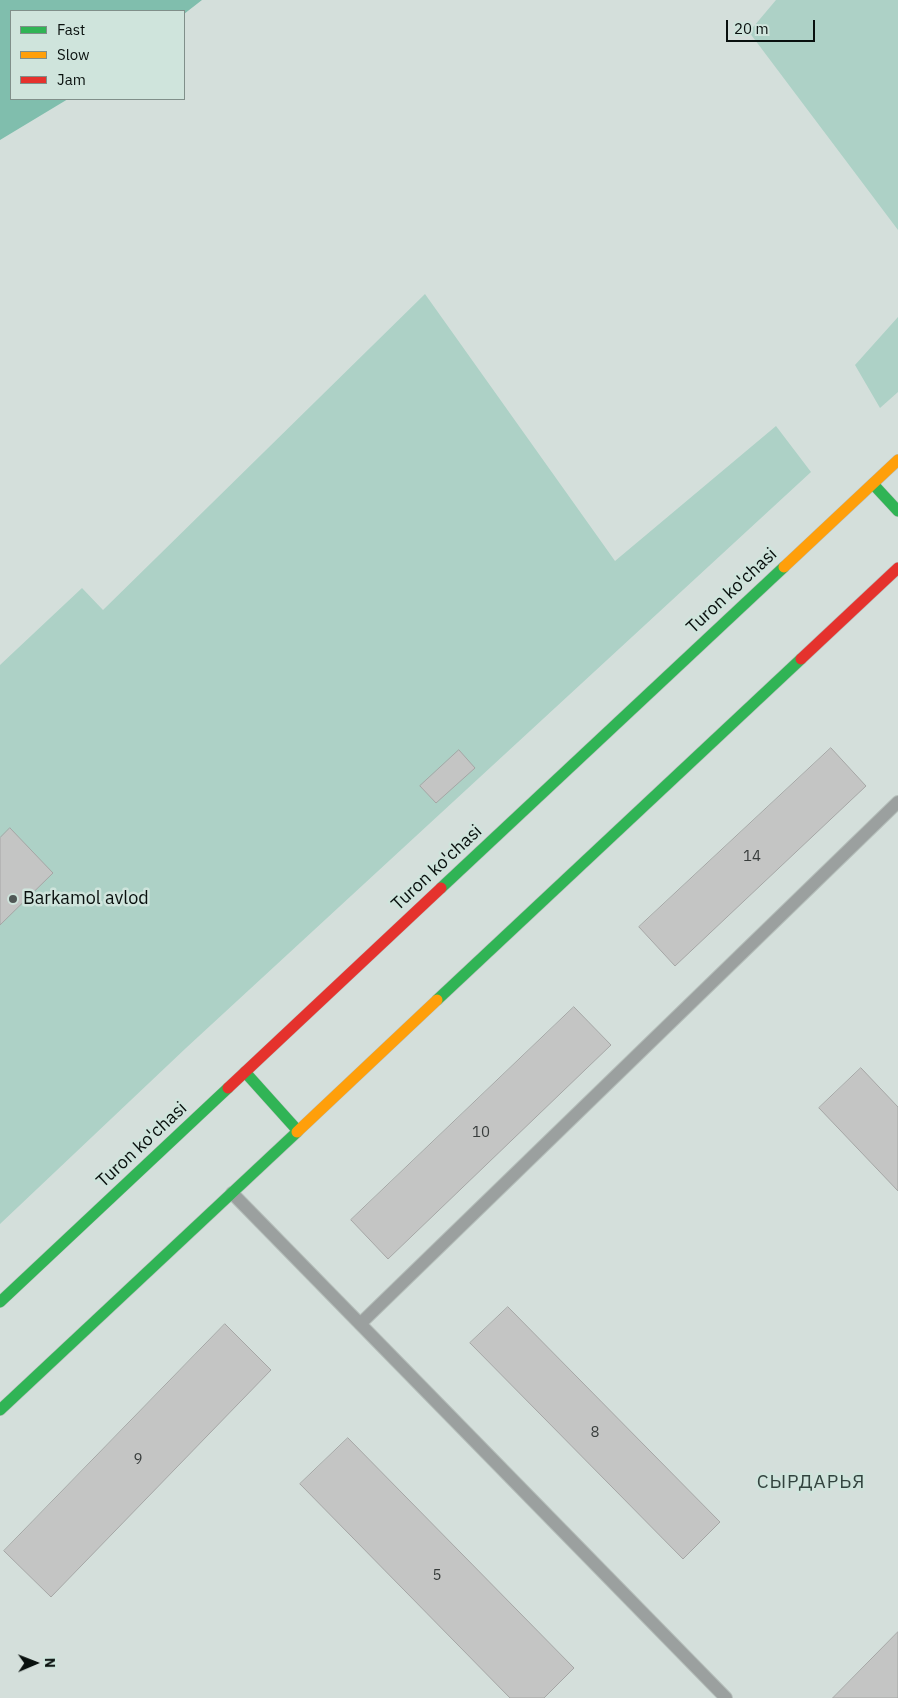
<!DOCTYPE html>
<html>
<head>
<meta charset="utf-8">
<style>
  body { margin:0 }
  #map { position:relative; width:898px; height:1698px; overflow:hidden; background:#d4dfdb; font-family:"IBM Plex Sans",sans-serif }
  canvas { display:block }
  .legend { position:absolute; left:10px; top:10px; width:175px; height:90px; box-sizing:border-box; background:#cfe4dc; border:1px solid #808f8a; margin:0; padding:6px 9px; list-style:none; font-size:15px; color:#09100e }
  .legend li { display:flex; align-items:center; gap:10px; height:25px }
  .legend b { width:25px; border:1px solid #808f8a }
  .north { position:absolute; left:10px; top:1638px; width:50px; height:50px; -webkit-text-stroke:4px #cfe4dc; paint-order:stroke; rotate:89deg; font-size:14px; font-weight:700; line-height:20px; text-align:center; color:#09100e }
  .north::after { content:''; display:block; margin:auto; width:18px; height:22px; background:#09100e; clip-path:polygon(50% 0,100% 100%,50% 72%,0 100%) }
  .scale { position:absolute; left:726px; top:20px; width:89px; height:22px; box-sizing:border-box; border:2px solid #09100e; border-top:0; padding-left:6px; font-size:15px; line-height:18px; white-space:nowrap; color:#09100e; -webkit-text-stroke:4px #cfe4dc; paint-order:stroke }
</style>
</head>
<body>
<div id="map">
<canvas width="898" height="1698"></canvas>
<ul class="legend">
<li><b style="height:6px;background:#30b455"></b>Fast</li>
<li><b style="height:6px;background:#ff9f0a"></b>Slow</li>
<li><b style="height:6px;background:#e5322d"></b>Jam</li>
</ul>
<div class="north">N</div>
<div class="scale">20 m</div>
</div>
<script>
const ctx = document.querySelector('canvas').getContext('2d');
ctx.lineJoin = 'round';
function fill(path, color) {
  ctx.fillStyle = color;
  ctx.fill(path, 'evenodd');
}
function stroke(path, color, width, dash) {
  ctx.strokeStyle = color;
  ctx.lineWidth = width;
  ctx.lineCap = dash ? 'butt' : 'round';
  ctx.setLineDash(dash || []);
  ctx.stroke(path);
}
function write(font, color, halo, rows, align = 'center') {
  ctx.font = font + ' "IBM Plex Sans",sans-serif';
  ctx.lineWidth = 5;
  ctx.setLineDash([]);
  ctx.textBaseline = 'middle';
  ctx.strokeStyle = halo;
  ctx.fillStyle = color;
  for (const [text, x, y, turn = 0] of rows) {
    ctx.save();
    ctx.translate(x, y);
    ctx.rotate((+turn || 0) * Math.PI / 180);
    ctx.textAlign = isNaN(turn) ? turn : align;
    if (halo) ctx.strokeText(text, 0, 0);
    ctx.fillText(text, 0, 0);
    ctx.restore();
  }
}
fill(new Path2D(`
  M776 0H898V230L749 32Z
  M425 294 615 561 776 426 811 472 186 1048 0 1224V665L82 588 103 610Z
  M898 317V392L880 408 855 365Z`), '#add1c6');
fill(new Path2D(`
  M0 0H202L184 14V11H11V99H68L0 140Z`), '#80bead');
const building = new Path2D(`
  M831 748 866 786 675 966 639 927Z
  M459 750 475 768 436 803 420 786Z
  M10 828 53 873 0 925V838Z
  M574 1007 611 1045 388 1259 351 1220Z
  M861 1068 898 1107V1191L819 1108Z
  M508 1307 720 1522 683 1559 470 1343Z
  M225 1324 271 1370 51 1597 4 1551Z
  M348 1438 574 1668 544 1698H510L300 1484Z
  M898 1632V1698H833Z`);
fill(building, '#c4c5c4');
stroke(building, '#a5a6a5', 1);
const lane = new Path2D(`
  M232 1193 726 1698
  M360 1324 898 802`);
const fast = new Path2D(`
  M873 484 898 511
  M441 888 784 567
  M437 1000 801 659
  M245 1072 298 1131
  M0 1302 228 1088
  M0 1410 297 1132`);
const slow = new Path2D(`
  M784 567 898 460
  M297 1132 437 1000`);
const jam = new Path2D(`
  M801 659 898 568
  M228 1088 441 888`);
stroke(lane, '#b4bdb9', 14);
stroke(fast, '#b4bdb9', 12);
stroke(slow, '#b4bdb9', 12);
stroke(jam, '#b4bdb9', 12);
stroke(lane, '#9ba09f', 12);
stroke(fast, '#30b455', 11);
stroke(slow, '#ff9f0a', 11);
stroke(jam, '#e5322d', 11);
for (const [x, y, r, color] of [
  [13,899,5,"#505856"]
]) {
  const dot = new Path2D();
  dot.arc(x, y, r, 0, 2 * Math.PI);
  ctx.fillStyle = color;
  ctx.fill(dot);
  stroke(dot, '#cfe4dc', 2);
}
write('15px', '#383d3c', null, [
  ["14",752,857],
  ["10",481,1133],
  ["8",595,1433],
  ["9",138,1460],
  ["5",437,1576]
]);
write('18px', '#09100e', '#cfe4dc', [
  ["Turon ko'chasi",732,591,-43],
  ["Turon ko'chasi",437,868,-43],
  ["Turon ko'chasi",142,1145,-43]
]);
write('18px', '#09100e', '#cfe4dc', [
  ["Barkamol avlod",23,899]
], 'left');
ctx.letterSpacing = '1px';
write('19px', '#32433e', '#cfe4dc', [
  ["СЫРДАРЬЯ",811,1483]
]);
ctx.letterSpacing = '0px';
</script>
</body>
</html>
